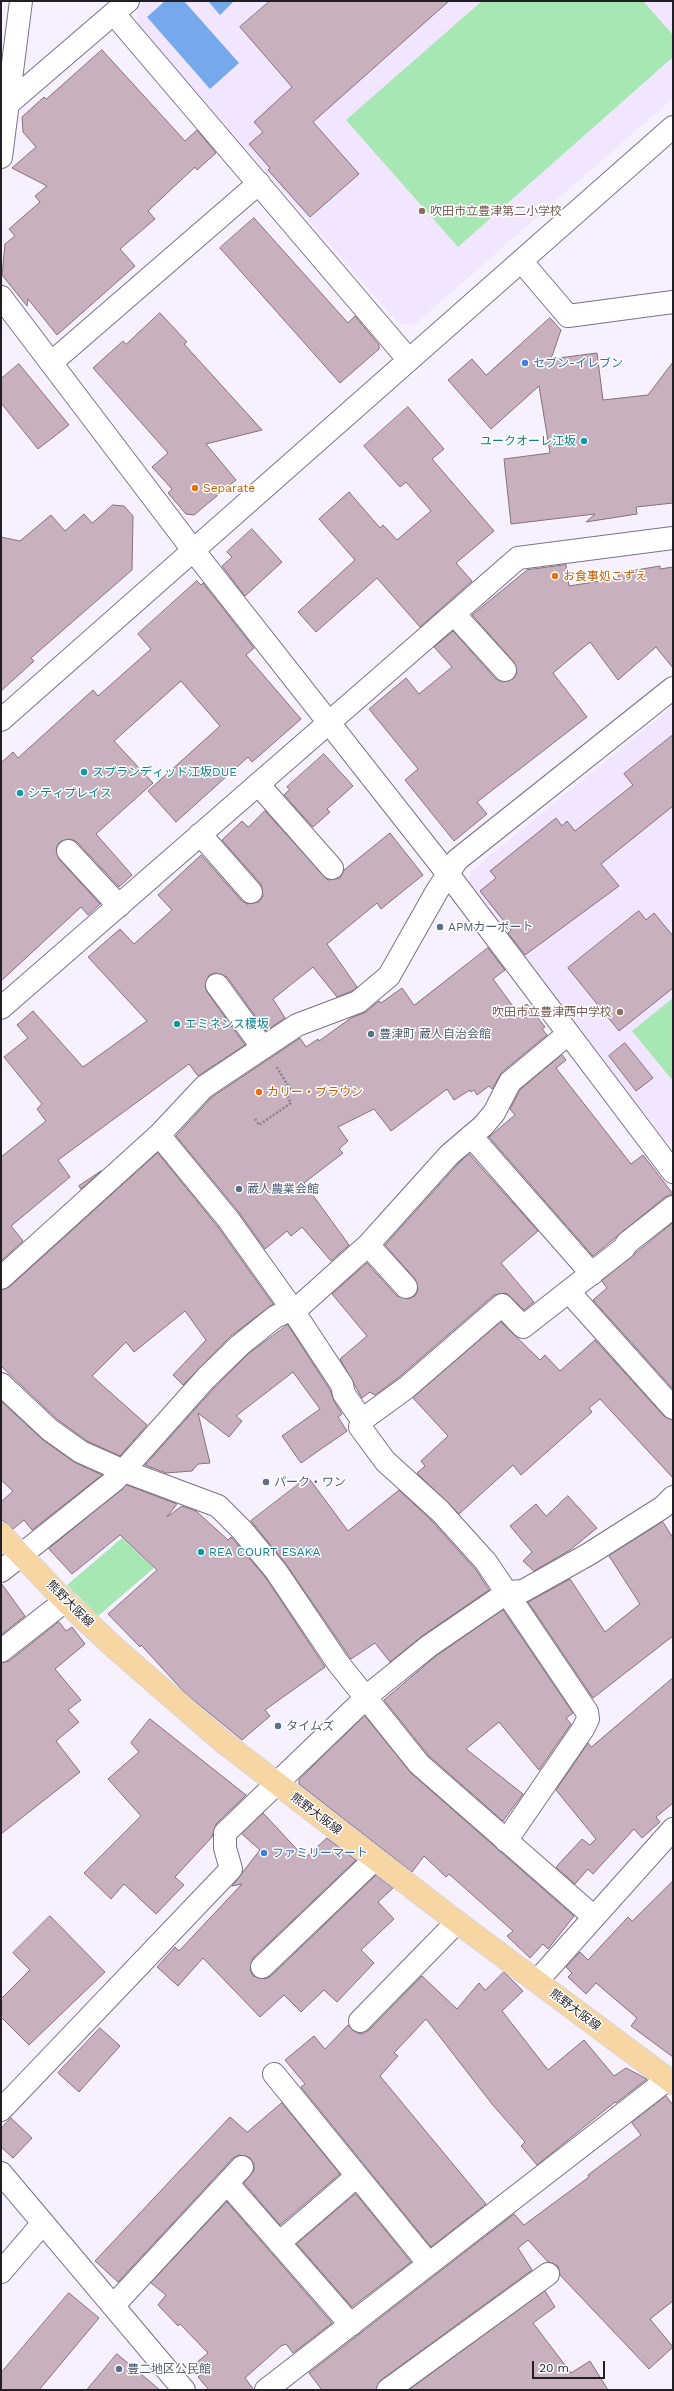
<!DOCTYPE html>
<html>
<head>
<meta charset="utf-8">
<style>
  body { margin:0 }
  #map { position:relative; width:674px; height:2391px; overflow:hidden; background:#f7f1ff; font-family:"Work Sans",sans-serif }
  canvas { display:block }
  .frame { position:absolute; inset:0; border:2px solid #221e26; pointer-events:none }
  .scale { position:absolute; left:532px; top:2361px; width:73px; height:18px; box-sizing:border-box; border:2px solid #221e26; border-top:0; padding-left:5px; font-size:12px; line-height:14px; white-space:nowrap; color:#221e26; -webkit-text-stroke:3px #fff; paint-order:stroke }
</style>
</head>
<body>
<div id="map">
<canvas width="674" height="2391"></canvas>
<div class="frame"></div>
<div class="scale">20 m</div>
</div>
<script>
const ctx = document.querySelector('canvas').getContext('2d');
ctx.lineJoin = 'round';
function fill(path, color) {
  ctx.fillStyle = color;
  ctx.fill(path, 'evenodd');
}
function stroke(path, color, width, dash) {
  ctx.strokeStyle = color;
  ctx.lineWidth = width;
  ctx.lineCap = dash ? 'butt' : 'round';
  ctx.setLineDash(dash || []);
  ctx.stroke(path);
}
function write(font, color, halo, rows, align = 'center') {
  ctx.font = font + ' "Work Sans","Noto Sans JP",sans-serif';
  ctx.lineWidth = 3;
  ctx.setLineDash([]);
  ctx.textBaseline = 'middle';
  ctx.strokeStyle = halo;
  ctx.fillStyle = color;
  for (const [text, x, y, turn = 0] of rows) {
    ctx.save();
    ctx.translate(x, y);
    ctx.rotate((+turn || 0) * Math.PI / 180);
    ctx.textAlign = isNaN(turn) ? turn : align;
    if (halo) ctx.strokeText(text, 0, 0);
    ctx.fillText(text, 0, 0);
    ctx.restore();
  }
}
fill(new Path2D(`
  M145 1H673V98L414 325 399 324 137 24V8Z
  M673 706V1142L664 1141 469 884 470 872Z`), '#f1e6fe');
fill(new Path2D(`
  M482 1H643L673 35V57L458 247 346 120Z
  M673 998V1081L632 1031Z
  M122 1538 154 1568 98 1616 67 1585Z`), '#a6e7b3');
fill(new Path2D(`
  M165 1H184L239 63 210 89 147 17Z
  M208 1H232L233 2 220 15Z`), '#76a9eb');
const building = new Path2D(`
  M270 1H449L313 122 359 174 310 217 268 170 270 168 249 144 263 132 254 122 292 87 240 27Z
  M102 50 185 141 197 130 216 153 197 170 195 167 148 211 155 219 120 249 135 266 57 335 28 299 27 306 2 275 5 244 15 236 9 229 40 202 35 196 47 186 12 168 36 147 23 132 22 117 44 97 46 99Z
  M254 218 348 323 355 316 379 345V349L340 383 220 248Z
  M160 313 187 342 184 344 262 430 206 444 236 480 194 515 186 514 168 493 172 489 152 467 168 453 93 368 123 341 126 344Z
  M550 318 561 330 551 359 597 353 603 400 648 395 673 362V503L636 507 637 514 586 522 595 514 511 524 504 459 550 453 539 386 491 429 448 380 472 359 486 375Z
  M19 364 69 425 38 449 1 403V379Z
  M408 407 444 449 432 459 494 531 456 563 472 581 420 627 377 578 316 632 298 612 355 560 319 519 349 492 380 528 383 525 397 540 431 511 406 482 400 487 364 446Z
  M113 505 124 506 133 516 132 570 31 658 34 661 1 691V537L20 541 51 515 65 531 84 514 92 523Z
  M252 529 282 562 245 596 222 566 232 557 227 552Z
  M566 565 569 586 619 578 618 573 660 566V569L673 567V668L656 647 618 680 590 642 553 673 587 717 477 802 487 814 454 841 405 780 418 769 369 709 406 678 419 694 452 667 434 647 453 631 496 679 502 682 513 679 517 673 514 662 472 615 527 570Z
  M197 581 201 585 203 583 254 648 246 655 301 719 252 762 248 757 176 822 148 791 220 726 181 681 114 741 153 783 96 834 132 875 119 887 77 842 71 839 60 842 56 848 59 859 100 904 88 915 81 907 1 981V763L13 752 18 758 93 690 98 696 151 649 138 634Z
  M673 735V806L601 864 619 886 525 955 508 933 511 930 480 891 496 878 490 871 556 818 562 826 567 821 575 831 633 785 624 774Z
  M324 754 353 786 327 809 330 812 313 827 284 795 290 789 287 787Z
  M265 811 328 880 340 878 344 870 390 833 423 875 381 909 377 903 327 944 357 987 352 991 337 997 313 967 273 999 285 1018 266 1031 227 977 216 973 209 975 205 986 207 992 245 1045 198 1076 189 1064 58 1160 70 1177 11 1226 23 1241 1 1261V1157L46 1121 37 1109 42 1104 4 1057 28 1038 17 1025 33 1011 83 1067 147 1021 88 957 120 929 134 944 172 910 158 895 201 855 242 901 247 904 259 902 263 896 261 884 222 840 242 821 248 827Z
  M639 911 646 920 654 913 673 936V988L619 1031 568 968Z
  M488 948 505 970 493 979 515 1009 518 1007 520 1009 527 1004 545 1027 542 1029 547 1035 502 1072 492 1089 489 1086 477 1095 474 1090 471 1092 470 1090 454 1100 447 1089 391 1131 374 1109 338 1127 348 1141 339 1149 343 1153 304 1183 349 1245 331 1261 302 1227 291 1236 287 1231 265 1249 238 1211 176 1136 212 1097 300 1038 306 1047 318 1039 319 1041 351 1018 366 1012 379 1001 381 1003 402 988 414 1005Z
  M625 1043 653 1078 636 1091 609 1056Z
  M562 1055 566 1060 556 1068 631 1164 643 1155 673 1194 665 1197 593 1256 489 1137 515 1115 510 1109 520 1090Z
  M158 1153 218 1227 273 1304 231 1336 183 1385 173 1375 206 1340 185 1311 134 1352 126 1342 92 1376 147 1425 120 1456 87 1441 58 1420 1 1366V1290L9 1287Z
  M469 1154 538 1231 501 1263 534 1302 524 1310 506 1293 494 1295 398 1378 375 1395 370 1392 362 1398 340 1359 367 1336 332 1294 367 1263 397 1296 408 1299 415 1296 418 1290 415 1279 385 1245 458 1164Z
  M101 1171 81 1189 79 1186Z
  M673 1223V1389L593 1300 607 1288 602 1281Z
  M501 1322 540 1360 545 1355 560 1371 595 1340 664 1416 673 1420V1478L600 1399 589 1408 592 1412 521 1475 513 1465 459 1514 417 1473 425 1466 421 1461 448 1436 413 1398Z
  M288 1325 330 1390 334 1401 342 1414 338 1417 347 1431 301 1463 282 1436 320 1409 293 1372 236 1416 242 1421 229 1437 198 1413 210 1463 198 1464 192 1471 166 1473 145 1465 215 1387 248 1354Z
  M1 1401 43 1440 74 1462 102 1475 32 1530 24 1520 13 1529 1 1519V1502L13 1491 1 1480Z
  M308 1477 348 1531 399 1490 431 1520 476 1570 489 1590 422 1636 390 1662 375 1643 351 1659 286 1564 251 1521Z
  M127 1485 177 1504 167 1517 182 1506 196 1511 228 1540 231 1537 266 1578 325 1667 265 1710 270 1716 242 1740 185 1693 141 1645 140 1647 108 1614 157 1570 120 1535 72 1574 49 1549Z
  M568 1496 597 1528 570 1550 534 1571 523 1561 532 1552 510 1526 536 1504 546 1516Z
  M663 1522 673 1538V1636L593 1698 528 1602 570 1579 605 1632 640 1604 609 1556Z
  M1 1583 25 1616 1 1635Z
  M503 1610 573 1713 566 1718 571 1724 539 1770 499 1722 466 1749 523 1794 503 1821 428 1755 384 1700 436 1656Z
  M59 1622 66 1631 72 1627 85 1644 55 1669 81 1700 68 1710 79 1722 56 1741 80 1772 1 1834V1663L9 1661Z
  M673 1678V1803L656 1817 660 1822 642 1838 634 1829 593 1874 588 1869 575 1884 556 1867 582 1839 590 1845 596 1839 556 1790 588 1743 591 1747Z
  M365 1716 411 1773 574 1916 548 1949 543 1944 530 1958 507 1936 513 1931 449 1874 446 1877 424 1856 412 1872 299 1784V1780Z
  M150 1719 246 1795 216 1824 212 1837 175 1877 184 1885 156 1914 124 1884 111 1899 84 1873 141 1816 108 1779 139 1752 131 1743Z
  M263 1813 305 1858 327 1838 356 1860 253 1958 250 1970 253 1976 265 1979 271 1976 376 1875 393 1888 378 1902 394 1919 361 1950 374 1963 337 2002 324 1990 301 2012 284 1995 260 2017 203 1958 178 1986 157 1967 175 1947 179 1951 242 1884 232 1886 260 1850 242 1834Z
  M673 1881V2057L631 2026 637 2018 596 1983 586 1994 568 1977 572 1973 566 1967 580 1952 588 1960 628 1917 632 1921Z
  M50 1916 105 1972 29 2045 1 2017V1999L30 1970 13 1953Z
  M504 1972 523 1991 502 2011 548 2070 584 2040 614 2076 626 2068 647 2079 616 2103 615 2102 537 2165 521 2146 525 2142 492 2104 426 2019 394 2053 398 2056 380 2076 486 2204 431 2247 301 2087 305 2084 285 2060 314 2036 325 2049 348 2025 357 2033 362 2034 369 2030 422 1976 457 2009 479 1983 485 1990Z
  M100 2028 120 2046 79 2092 58 2073Z
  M666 2096 673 2105V2301L650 2319 673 2347 649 2369 560 2275 558 2266 548 2262 528 2240 518 2248 532 2270 381 2380 376 2390H322L309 2373 514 2214 524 2225 589 2177 588 2175 641 2135 632 2123Z
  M282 2103 340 2174 280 2225 244 2183 254 2170V2164L250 2158 239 2155 233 2158 118 2282 95 2261 230 2117 247 2132Z
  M11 2118 32 2138 13 2158 1 2147V2129Z
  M356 2194 411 2262 352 2307 297 2244Z
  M227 2202 332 2323 293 2353 286 2344 281 2346 245 2378 254 2390H209L198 2377 204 2372 196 2363 208 2353 180 2324 178 2326 158 2305 166 2295 151 2283Z
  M545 2291 555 2307 533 2323 571 2373 590 2361 608 2390H409Z
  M69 2293 99 2318 39 2390H1V2373Z
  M117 2354 160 2390H87Z`);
fill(building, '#c8b0be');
stroke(building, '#86717e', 1);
const minor = new Path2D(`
  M114 14 408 359
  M8 104 128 1
  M1 157 21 1
  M522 262 568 316 673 302
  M1 297 193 550 448 874 673 1172
  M51 363 259 183
  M454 614 505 670
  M1 720 673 127
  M258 784 332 868
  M200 834 251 892
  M68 851 119 906
  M217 985 263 1048
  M1 1008 518 558 673 538
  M159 1135 228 1219 288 1303 342 1385 344 1394 362 1420 360 1427 385 1461 440 1511 486 1562 587 1712 588 1719 583 1729 506 1841
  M471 1136 592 1274
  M368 1245 406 1287
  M1 1278 159 1135 204 1087 297 1025 358 1002 389 976 437 891 457 860 673 688
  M569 1292 673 1408
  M1 1384 50 1430 81 1452 124 1471 218 1506 242 1530 276 1571 338 1663 419 1764 594 1917
  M362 1420 406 1388 502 1305 523 1327 624 1248 627 1243 673 1207
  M1 1571 115 1480 206 1378 240 1345 275 1317 301 1305 368 1245 449 1155 483 1126 494 1113 510 1082 568 1034
  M1 1651 65 1601
  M262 1967 375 1859
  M537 1981 673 1829
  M360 2021 457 1922
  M274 2074 429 2264
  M1 2110 231 1869 225 1848V1833L372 1692 429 1646 508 1592 523 1591 589 1554 663 1507 673 1497
  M1 2173 184 2390
  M227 2183 351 2325
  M279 2243 357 2176
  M1 2272 43 2223
  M113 2306 242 2167
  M266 2390 668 2079
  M388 2390 548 2274`);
const major = new Path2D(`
  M1 1534 65 1601 115 1648 222 1741 457 1922 673 2083`);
stroke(minor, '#7b7186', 24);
stroke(major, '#d7d6d8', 24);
stroke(new Path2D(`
  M255 1119 259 1125 291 1103 285 1092 290 1089 276 1066`), '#86818c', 2.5, [2, 2]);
stroke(minor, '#fff', 22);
stroke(major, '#f8d6a3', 22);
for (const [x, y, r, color] of [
  [422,211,4,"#8d6e63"],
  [525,363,4,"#3f7fe0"],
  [584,441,4,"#0f9aa8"],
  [195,488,4,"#e8710a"],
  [555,576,4,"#e8710a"],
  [84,772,4,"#0f9aa8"],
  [20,793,4,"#0f9aa8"],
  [440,927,4,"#5c6f8a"],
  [620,1012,4,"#8d6e63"],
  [177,1024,4,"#0f9aa8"],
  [371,1034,4,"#5c6f8a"],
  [259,1092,4,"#e8710a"],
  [239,1189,4,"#5c6f8a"],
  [266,1482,4,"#5c6f8a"],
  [201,1552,4,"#0f9aa8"],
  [278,1726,4,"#5c6f8a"],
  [264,1853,4,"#3f7fe0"],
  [119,2369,4,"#5c6f8a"]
]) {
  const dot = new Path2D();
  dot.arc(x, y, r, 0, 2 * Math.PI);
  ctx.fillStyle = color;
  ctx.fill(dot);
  stroke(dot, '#fff', 1.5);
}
write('12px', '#785e54', '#fff', [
  ["吹田市立豊津第二小学校",430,211],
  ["吹田市立豊津西中学校",612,1012,"right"]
], 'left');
write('12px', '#366cbe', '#fff', [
  ["セブン-イレブン",533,363],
  ["ファミリーマート",272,1853]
], 'left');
write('12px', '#0d838f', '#fff', [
  ["ユークオーレ江坂",576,441,"right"],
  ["スプランディッド江坂DUE",92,772],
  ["シティプレイス",28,793],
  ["エミネンス榎坂",185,1024],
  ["REA COURT ESAKA",209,1552]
], 'left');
write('12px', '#c56008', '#fff', [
  ["Separate",203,488],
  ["お食事処こずえ",563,576],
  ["カリー・ブラウン",267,1092]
], 'left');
write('12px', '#4e5e75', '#fff', [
  ["APMカーポート",448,927],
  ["豊津町 蔵人自治会館",379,1034],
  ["蔵人農業会館",247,1189],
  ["パーク・ワン",274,1482],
  ["タイムズ",286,1726],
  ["豊二地区公民館",127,2369]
], 'left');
write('12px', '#221e26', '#fff', [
  ["熊野大阪線",70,1604,45],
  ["熊野大阪線",316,1814,37],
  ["熊野大阪線",575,2010,37]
]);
</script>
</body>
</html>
